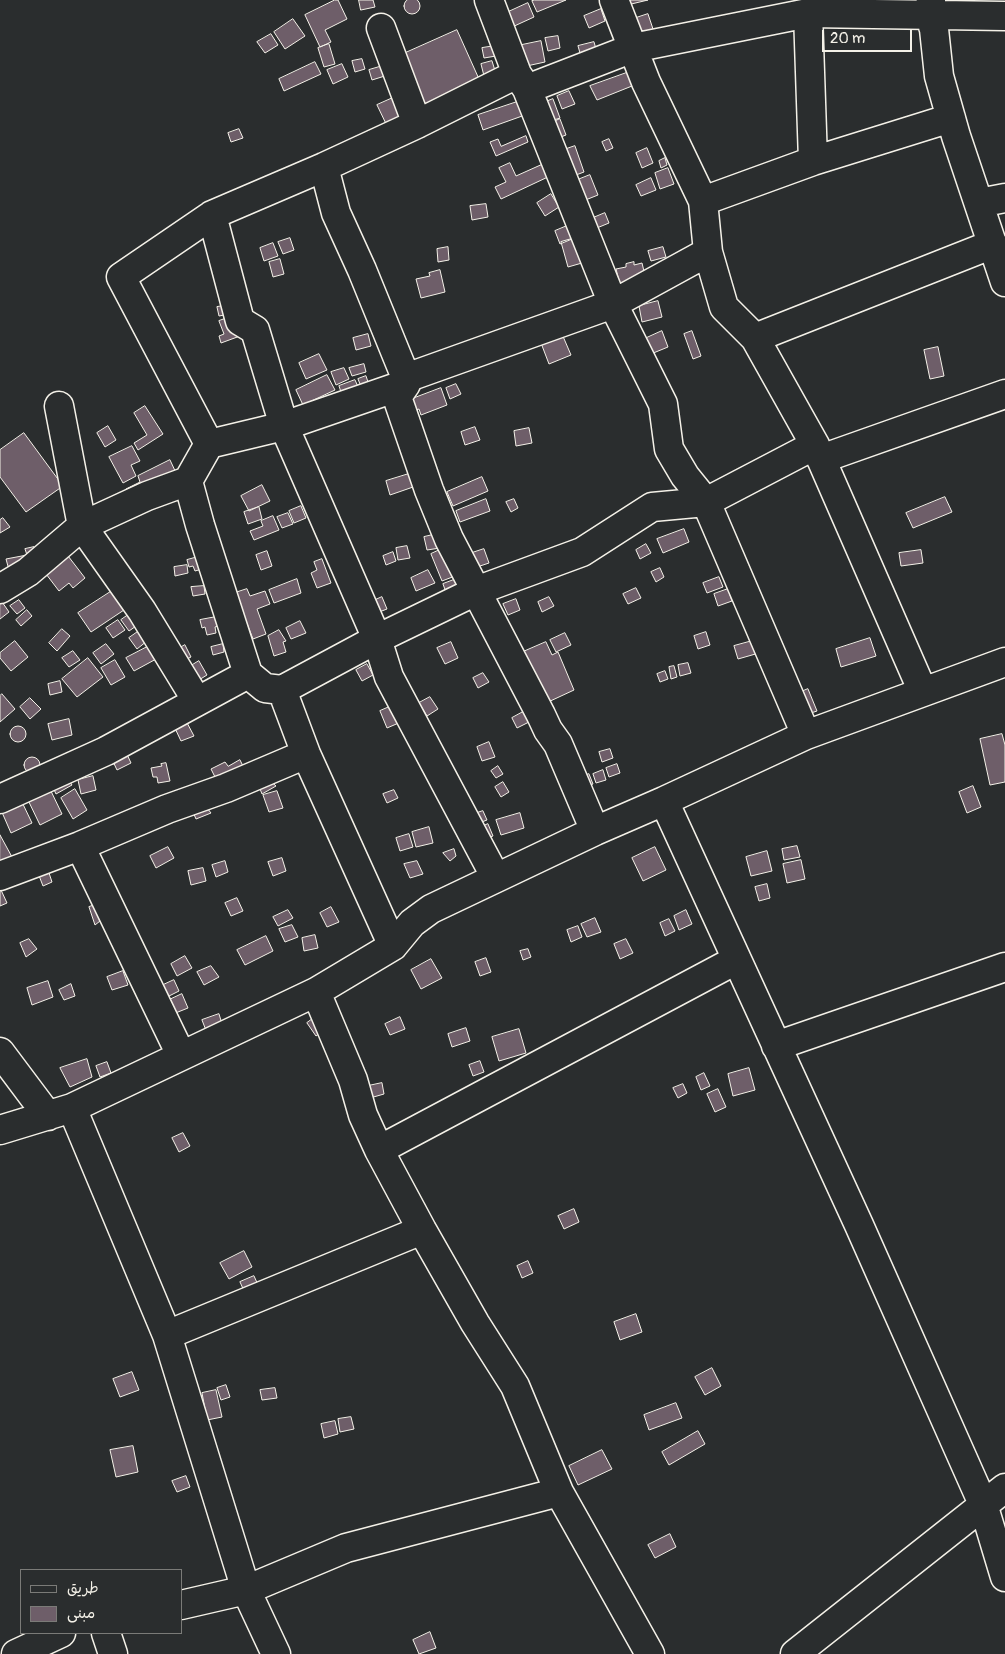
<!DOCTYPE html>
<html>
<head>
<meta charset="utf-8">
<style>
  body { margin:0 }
  #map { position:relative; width:1005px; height:1654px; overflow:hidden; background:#2a2d2e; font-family:Pangolin,"Playpen Sans Arabic",sans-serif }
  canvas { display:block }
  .legend { position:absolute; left:20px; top:1569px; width:162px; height:65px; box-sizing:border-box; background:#2a2d2e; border:1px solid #7b7b78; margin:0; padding:6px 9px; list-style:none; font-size:15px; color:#f4f1e8 }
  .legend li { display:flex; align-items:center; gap:10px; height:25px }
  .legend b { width:25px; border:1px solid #7b7b78 }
  .scale { position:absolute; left:822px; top:30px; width:90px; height:22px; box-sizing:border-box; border:2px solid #f4f1e8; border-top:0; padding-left:6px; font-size:15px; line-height:18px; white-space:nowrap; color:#f4f1e8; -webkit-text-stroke:4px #2a2d2e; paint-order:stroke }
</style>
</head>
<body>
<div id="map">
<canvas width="1005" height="1654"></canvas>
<ul class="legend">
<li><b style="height:6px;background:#2a2d2e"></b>طريق</li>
<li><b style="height:14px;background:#6e5e69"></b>مبنى</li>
</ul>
<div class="scale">20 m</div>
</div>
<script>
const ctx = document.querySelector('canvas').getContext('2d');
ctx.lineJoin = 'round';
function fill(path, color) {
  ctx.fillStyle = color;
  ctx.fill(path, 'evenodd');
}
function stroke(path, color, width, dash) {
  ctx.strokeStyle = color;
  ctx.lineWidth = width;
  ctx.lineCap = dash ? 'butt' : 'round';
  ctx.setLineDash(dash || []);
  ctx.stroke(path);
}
const building = new Path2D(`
  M404 6a8 8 0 1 1 16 0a8 8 0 1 1-16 0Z
  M335 0H338L347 19 325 30 331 42 320 47 305 15Z
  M359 0H373L375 7 361 10Z
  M535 0H566L537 12 532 1Z
  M622 0H648L623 6Z
  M528 3 534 17 510 28 504 14Z
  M601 9 605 21 589 28 584 16Z
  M648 14 655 35 639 39 633 19Z
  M293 19 305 36 285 49 274 32Z
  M457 30 479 79 423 105 401 55Z
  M271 34 278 45 265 53 257 42Z
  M558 36 560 48 548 51 545 38Z
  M541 41 545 62 522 67 517 46Z
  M594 42 598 56 582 60 578 46Z
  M329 44 335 64 324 67 318 48Z
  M495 46 496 56 484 58 482 48Z
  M362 59 365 69 355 72 352 61Z
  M492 61 497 77 485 80 481 64Z
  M315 62 321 74 284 91 279 79Z
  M342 64 348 77 333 84 327 70Z
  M386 65 388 75 372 80 369 70Z
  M632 71 637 84 597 100 590 86Z
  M569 91 575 104 562 109 557 96Z
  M395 97 407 121 389 130 377 105Z
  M553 99 560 118 545 123 538 105Z
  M520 101 525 115 483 130 478 115Z
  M560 119 566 135 553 140 547 125Z
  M239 129 243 138 231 142 228 133Z
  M526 136 528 142 496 156 490 142 498 139 501 146Z
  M609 139 613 148 606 151 602 142Z
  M575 146 584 172 568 178 558 152Z
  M647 148 653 163 642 168 636 153Z
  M665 158 667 165 661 168 659 161Z
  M510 163 516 176 545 163 550 176 501 199 495 187 506 182 499 168Z
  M668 168 674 184 660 189 655 173Z
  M590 175 598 195 583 201 575 181Z
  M651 178 656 190 641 196 636 185Z
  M551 194 559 207 545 216 537 203Z
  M486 204 488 217 472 220 470 206Z
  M605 213 609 223 592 230 593 218Z
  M567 226 572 239 560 244 555 231Z
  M290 238 294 250 283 254 278 242Z
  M575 238 582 263 568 267 561 242Z
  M273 243 278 256 264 261 260 248Z
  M448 247 449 260 438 262 437 249Z
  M663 247 666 257 651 261 648 251Z
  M280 259 284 274 273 277 269 262Z
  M634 262V265L642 263 647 284 623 289 621 284 615 285 614 277H618L616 269 626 267V264Z
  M440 270 445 292 421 298 416 279 430 276 429 273Z
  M658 301 662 317 642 322 639 306Z
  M222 306 235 313 219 316 217 307Z
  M233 316 240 336 221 343 219 336 224 334 219 321Z
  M662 331 668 347 646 356 640 341Z
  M692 331 701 356 693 359 684 334Z
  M368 334 371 346 356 350 353 338Z
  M562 334 571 355 549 364 541 343Z
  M938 347 944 376 930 379 924 350Z
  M319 354 327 370 306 379 299 363Z
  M364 364 366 372 352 376 349 368Z
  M344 368 349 379 336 385 331 372Z
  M327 375 335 390 303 405 296 390Z
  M366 376 369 385 362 389 358 379Z
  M355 380 360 391 343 398 339 386Z
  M456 384 461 394 450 399 446 388Z
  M441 388 447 405 421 415 419 409 416 410 412 399Z
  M145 406 163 434 138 450 134 443 147 435 134 413Z
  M108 426 116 440 105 447 97 433Z
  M475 427 480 440 465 445 461 432Z
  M529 428 532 443 516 446 514 431Z
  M24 433 63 486 26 512 0 477V450Z
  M132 446 140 461 131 465 136 476 123 483 109 457Z
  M170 460 177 475 131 498 126 489 140 482 138 476Z
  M412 473 416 486 390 495 386 481Z
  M482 477 488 491 453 506 447 492Z
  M262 485 270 501 249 511 241 496Z
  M945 497 952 512 913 528 906 513Z
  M486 499 490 511 460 522 456 511Z
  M514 499 518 508 511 512 506 502Z
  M301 506 306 518 294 523 289 511Z
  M259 507 262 519 248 524 244 512Z
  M288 513 293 524 282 528 277 517Z
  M273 516 279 530 254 540 250 531 263 526 261 521Z
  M3 518 10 527 0 533V520Z
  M684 529 689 542 663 553 657 539Z
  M437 534 440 548 427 550 424 537Z
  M646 544 651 553 640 559 636 550Z
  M407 546 410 558 398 560 396 548Z
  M34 547 38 562 9 570 6 559 27 555 25 549Z
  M444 548 455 576 442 581 431 554Z
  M484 549 489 563 477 567 472 553Z
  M921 550 923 563 901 566 899 553Z
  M267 551 272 566 261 570 256 555Z
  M65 552 85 578 73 588 69 583 59 591 43 570Z
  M393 552 396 561 386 565 383 556Z
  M198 557 202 569 195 571 193 566 189 567 187 560Z
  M322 559 331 583 317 588 311 573 317 570 314 562Z
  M187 565 188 573 175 576 174 567Z
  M660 568 664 577 656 582 651 572Z
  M428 570 435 583 416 591 411 578Z
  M719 577 723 587 707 593 703 583Z
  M459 578 463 589 447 595 443 584Z
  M297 579 301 593 274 603 269 590Z
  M204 586 205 594 193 596 191 587Z
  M636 588 641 598 628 604 623 594Z
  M115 589 127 608 91 632 78 613Z
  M247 589 250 596 265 591 270 604 257 609 266 634 253 639 235 593Z
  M728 589 732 601 718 606 714 594Z
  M382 597 387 609 374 614 369 603Z
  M549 597 554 606 542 612 538 602Z
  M0 599 9 612 0 619Z
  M516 599 520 610 508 615 503 604Z
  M19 600 25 608 17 614 10 606Z
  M27 610 32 616 21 626 16 620Z
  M131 613 139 624 129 631 121 620Z
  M216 617 218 626 215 627 216 633 207 635 205 627 202 628 200 620Z
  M118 620 125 630 113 638 106 628Z
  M300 621 306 633 291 639 286 628Z
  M62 629 70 636 57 651 49 643Z
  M279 630 286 641 283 642 286 652 274 656 268 636Z
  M139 631 147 641 137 649 129 638Z
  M706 632 710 645 698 649 694 636Z
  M565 633 571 645 556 652 550 640Z
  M870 638 876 656 841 667 836 649Z
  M756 640 759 653 738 659 734 646Z
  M15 641 28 657 11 671 0 658V653Z
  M451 642 458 658 445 664 437 648Z
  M546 642 552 655 558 652 574 690 546 703 523 652Z
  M106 644 114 654 101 664 93 653Z
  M223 644 224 652 213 655 211 647Z
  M151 645 158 658 134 671 126 658Z
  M185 645 191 657 179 663 173 652Z
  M73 651 80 660 69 667 62 658Z
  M88 658 103 677 77 697 62 679Z
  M115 660 125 677 111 685 101 668Z
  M199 661 207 675 194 683 186 669Z
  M688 663 691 673 680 676 678 665Z
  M367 664 373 675 362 681 356 670Z
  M674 666 677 677 671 679 669 667Z
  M665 671 668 679 660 682 657 674Z
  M483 673 489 682 478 688 473 678Z
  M60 681 62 692 50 695 48 684Z
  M808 689 817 711 802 716 794 695Z
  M2 694 15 709 0 722V696Z
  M430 697 438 709 427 716 419 703Z
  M30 698 41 709 30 719 20 707Z
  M394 705 401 722 387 728 380 711Z
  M523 712 529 722 517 728 512 718Z
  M69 719 72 735 52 740 48 724Z
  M185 719 194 736 181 741 173 724Z
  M10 734a8 8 0 1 1 16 0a8 8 0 1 1-16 0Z
  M1002 734 1005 745V782L990 785 980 739Z
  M489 742 495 757 482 761 477 747Z
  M124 748 131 763 117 770 110 755Z
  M610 749 613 758 602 762 599 752Z
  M24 765a8 8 0 1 1 16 0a8 8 0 1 1-16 0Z
  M240 760 246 772 219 785 211 769 225 762 228 766Z
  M166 763 170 781 158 783 157 777H153L151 768 162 766 161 764Z
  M617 764 620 773 609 777 606 768Z
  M498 766 503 774 496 778 491 771Z
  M603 770 606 780 596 783 593 774Z
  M589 774 593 784 583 788 579 778Z
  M93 776 96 790 81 794 78 780Z
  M67 777 72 785 56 794 52 785Z
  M266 777 276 786 262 794 257 781Z
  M503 782 509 792 501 797 495 787Z
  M973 786 981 807 967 813 959 792Z
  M49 787 62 814 40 825 27 798Z
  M75 789 87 810 73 819 61 798Z
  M394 790 398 798 387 803 383 794Z
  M277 791 283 808 269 812 263 795Z
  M21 800 32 823 11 833 1 810Z
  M203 803 211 813 196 819 190 805Z
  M483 811 487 820 474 825 471 815Z
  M520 813 524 828 501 835 496 820Z
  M488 824 493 836 479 841 475 830Z
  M429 827 433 843 416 847 412 832Z
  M409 834 413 847 400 851 396 838Z
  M0 835 12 857 0 863Z
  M797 846 800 857 784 860 782 849Z
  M168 847 174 858 156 868 150 856Z
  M655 847 666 870 643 881 632 858Z
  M454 849 456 856 450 861 443 853Z
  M767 851 772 871 751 876 746 857Z
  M282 858 286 871 273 876 268 862Z
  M801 860 805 879 787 883 783 864Z
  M225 861 228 872 216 877 212 865Z
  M417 861 423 874 410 878 404 864Z
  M203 868 206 881 191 885 188 871Z
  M48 870 52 882 43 886 38 873Z
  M767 884 770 898 759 901 755 887Z
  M1 890 7 903 0 906V891Z
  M237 898 243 911 231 916 225 903Z
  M101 903 105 917 95 925 89 907Z
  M331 907 339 922 327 927 320 913Z
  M288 910 293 918 278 926 273 917Z
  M686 910 692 924 679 930 674 916Z
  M595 918 601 932 587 937 581 924Z
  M669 919 675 931 665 936 660 923Z
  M292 925 298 937 285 942 279 929Z
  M578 926 582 937 571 942 567 930Z
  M315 935 318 948 304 951 302 938Z
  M266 936 273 951 245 965 237 950Z
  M29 939 37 949 26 957 20 943Z
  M626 939 633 953 620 959 614 944Z
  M528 949 531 957 523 960 520 951Z
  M185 956 192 968 177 976 171 964Z
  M486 958 491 972 480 976 475 962Z
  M431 959 442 978 421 989 411 970Z
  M211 966 219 977 204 985 197 972Z
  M123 971 128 985 112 990 107 977Z
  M174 980 179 991 165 998 159 987Z
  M48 981 53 997 32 1005 27 988Z
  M71 984 75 996 64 1000 59 990Z
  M182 994 188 1008 173 1014 167 1001Z
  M219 1014 223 1027 207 1033 202 1020Z
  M318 1015 327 1028 316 1036 307 1023Z
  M400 1017 405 1029 390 1035 385 1024Z
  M466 1028 470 1041 452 1047 448 1034Z
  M519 1029 526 1053 499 1061 492 1037Z
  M87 1059 92 1077 70 1087 60 1068Z
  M480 1061 484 1072 473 1076 469 1065Z
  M107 1062 111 1073 100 1077 96 1066Z
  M749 1068 755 1090 733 1096 728 1074Z
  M704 1073 710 1086 701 1090 696 1077Z
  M382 1083 384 1094 370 1098 368 1086Z
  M683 1084 687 1093 678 1098 673 1088Z
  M718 1089 726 1107 715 1112 707 1094Z
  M183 1133 190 1146 179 1152 172 1138Z
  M574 1209 579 1222 564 1229 558 1216Z
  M244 1251 252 1267 229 1279 220 1263Z
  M528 1261 533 1273 522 1278 517 1266Z
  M254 1276 259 1287 245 1293 240 1282Z
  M636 1314 642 1332 620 1340 614 1322Z
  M712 1368 721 1386 705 1395 695 1377Z
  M132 1372 139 1390 120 1397 113 1379Z
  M226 1385 230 1397 221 1400 217 1388Z
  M275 1388 277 1398 262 1400 260 1390Z
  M216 1390 222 1417 207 1420 202 1393Z
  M676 1403 682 1418 649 1430 644 1415Z
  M351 1417 354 1429 340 1432 338 1419Z
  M335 1421 338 1434 324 1438 321 1424Z
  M698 1431 705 1444 669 1465 662 1452Z
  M133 1446 138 1472 116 1477 110 1450Z
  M602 1450 612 1469 578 1485 569 1466Z
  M186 1476 190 1487 177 1492 172 1481Z
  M670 1534 676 1547 655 1558 648 1545Z
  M430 1632 436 1648 419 1654 413 1640Z`);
fill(building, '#6e5e69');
stroke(building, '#f4f1e8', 1);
const street = new Path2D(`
  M489 0 517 74 527 89 613 304 663 404 669 449 685 476 706 502 806 735
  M614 0 646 82 703 201 708 252 724 307 755 338 815 445 923 692
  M931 0 929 14 934 29 939 76 956 136 1005 282
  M808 13 813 161
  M381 28 417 124
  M527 89 633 48 808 13 1005 16
  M324 167 336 213 362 270 406 378
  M703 201 813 161 951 118
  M979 203 1005 198
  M212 215 240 321 255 330 284 426 377 639 389 677 496 878
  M755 338 993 244
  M406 384 397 397 429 490 449 539 541 715 548 730 558 744 595 831
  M59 406 82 526 142 611 197 701
  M209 444 284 426 406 384V378L613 304 708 252
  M821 459 1005 394
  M0 589 28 572 82 526 147 496 188 481
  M282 690 377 639 476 591 582 552 652 507 706 502 815 445
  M0 799 106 751 248 674
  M664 801 859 1225 983 1504 1005 1577
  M80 846 181 1055
  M0 876 80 846 167 809 226 788 306 754
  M393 946 306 754 282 690 265 688 248 674 200 525 188 481 209 444 121 277 212 215 324 167 417 124 517 74
  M316 992 353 1080 363 1115 379 1150 422 1230 475 1323 515 1386 559 1492 650 1654
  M776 1046 1005 967
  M0 1052 48 1116
  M72 1108 167 1335 246 1590 276 1654
  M0 1130 72 1108 316 992 393 946 412 923 431 909 595 831 664 801 806 735 1005 662
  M379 1150 736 960
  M167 1335 422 1230
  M181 1605 246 1590 346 1548 559 1492
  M106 1633 113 1654
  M16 1654 61 1633
  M795 1654 1005 1488`);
stroke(street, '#f4f1e8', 31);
stroke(street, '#2a2d2e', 28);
</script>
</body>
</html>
